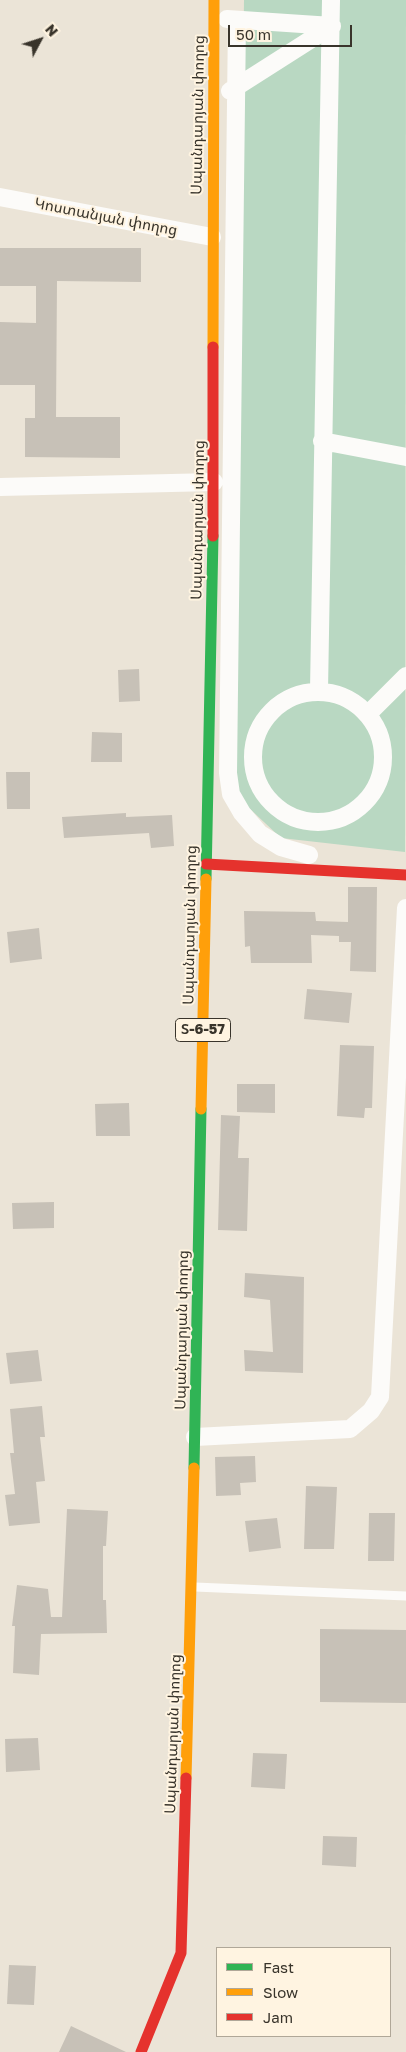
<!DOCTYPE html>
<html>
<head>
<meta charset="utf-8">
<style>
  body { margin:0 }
  #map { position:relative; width:406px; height:2052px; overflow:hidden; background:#ebe4d7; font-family:"Golos Text",sans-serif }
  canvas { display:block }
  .legend { position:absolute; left:216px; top:1947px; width:175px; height:90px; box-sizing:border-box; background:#fff4e1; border:1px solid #b0a798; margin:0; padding:6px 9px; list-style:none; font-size:15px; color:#39342b }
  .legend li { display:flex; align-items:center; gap:10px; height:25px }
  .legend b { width:25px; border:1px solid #b0a798 }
  .north { position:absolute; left:15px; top:15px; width:50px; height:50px; -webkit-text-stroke:4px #fff4e1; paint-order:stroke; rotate:50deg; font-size:14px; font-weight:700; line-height:20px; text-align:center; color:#39342b }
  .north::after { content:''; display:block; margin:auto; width:18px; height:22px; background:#39342b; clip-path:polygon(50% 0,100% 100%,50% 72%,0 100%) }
  .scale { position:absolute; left:228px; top:25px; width:124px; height:22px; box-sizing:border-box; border:2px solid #39342b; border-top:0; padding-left:6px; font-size:15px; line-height:18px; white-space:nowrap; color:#39342b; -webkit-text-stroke:4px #fff4e1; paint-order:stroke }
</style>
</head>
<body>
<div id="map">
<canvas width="406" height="2052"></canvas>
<ul class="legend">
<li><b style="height:6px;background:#30b455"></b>Fast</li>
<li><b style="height:6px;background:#ff9f0a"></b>Slow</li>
<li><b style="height:6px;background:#e5322d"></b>Jam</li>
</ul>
<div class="north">N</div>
<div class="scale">50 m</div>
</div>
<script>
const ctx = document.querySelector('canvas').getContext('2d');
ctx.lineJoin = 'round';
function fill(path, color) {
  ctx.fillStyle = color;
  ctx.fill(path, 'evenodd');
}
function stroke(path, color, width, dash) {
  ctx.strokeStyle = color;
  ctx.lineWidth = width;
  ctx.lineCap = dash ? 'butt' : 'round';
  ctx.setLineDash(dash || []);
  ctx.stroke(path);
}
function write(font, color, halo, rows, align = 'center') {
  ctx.font = font + ' "Golos Text","Noto Sans Armenian",sans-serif';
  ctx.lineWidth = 4;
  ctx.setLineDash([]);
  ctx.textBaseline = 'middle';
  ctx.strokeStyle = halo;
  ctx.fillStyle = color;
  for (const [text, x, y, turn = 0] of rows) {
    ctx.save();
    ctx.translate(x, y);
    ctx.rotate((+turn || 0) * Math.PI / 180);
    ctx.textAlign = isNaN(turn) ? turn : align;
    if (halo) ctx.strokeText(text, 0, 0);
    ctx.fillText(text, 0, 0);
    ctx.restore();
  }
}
fill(new Path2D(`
  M244 0H406L405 852 281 838 234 794Z`), '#b9d8c2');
fill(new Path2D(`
  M0 248H141V282L57 281 56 417H120V458L25 457V418H35V385H0V322L36 323V286H0Z
  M139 669 140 701 119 702 118 670Z
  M92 732 122 733V762H91Z
  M6 772H30V809H7Z
  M126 813V817L172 815 174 846 151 848 149 833 64 838 62 817Z
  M348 887H377L376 972 350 971 351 942H339V936L311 935 312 963H251L250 946 245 947 244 911 315 912 316 921 348 922Z
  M39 928 42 959 10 963 7 932Z
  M307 989 352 993 349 1023 304 1019Z
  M340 1045 374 1046 372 1108H365L364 1118 337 1116Z
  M237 1084H275V1113L237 1112Z
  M129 1103 130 1136H96L95 1104Z
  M221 1115 240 1116 238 1158H249L247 1231 218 1230Z
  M54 1202V1228L13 1229 12 1203Z
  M245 1273 304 1277 303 1373 245 1371 244 1350 273 1352 270 1300 244 1297Z
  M38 1350 42 1381 10 1384 6 1353Z
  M42 1406 45 1437H40L45 1481 36 1482 40 1523 9 1526 5 1495 15 1494 10 1453H14L10 1409Z
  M255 1456 256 1482 240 1483 241 1495 216 1496 215 1457Z
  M306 1486 337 1487 334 1549H304Z
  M67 1509 108 1511 106 1546H103V1600H106L107 1633 41 1634 39 1675 13 1673 15 1626H12L17 1585 48 1589 51 1617H62Z
  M369 1513H395L394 1561H368Z
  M277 1518 281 1548 249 1552 245 1521Z
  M320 1629 406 1630V1703L320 1702Z
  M38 1738 40 1770 6 1772 5 1739Z
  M253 1753 287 1754 285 1789 251 1787Z
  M323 1836 357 1837 356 1867 322 1865Z
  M9 1965 36 1966 34 2005 7 2004Z
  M71 2026 126 2052H59Z`), '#c7c1b7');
stroke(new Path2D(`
  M195 1587 406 1596`), '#fcfbf9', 9);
stroke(new Path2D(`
  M227 19 332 26 230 91
  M237 20 228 773 231 794 242 813 260 834 281 847 309 855
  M0 197 212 237
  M322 441 406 457
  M0 487 214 482
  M319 690 331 0
  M253 757a65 65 0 1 1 130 0a65 65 0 1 1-130 0Z
  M369 713 406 676
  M195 1437 350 1429 371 1411 380 1397 406 908`), '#fcfbf9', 18);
stroke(new Path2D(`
  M206 879 213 536
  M194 1468 201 1109`), '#30b455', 11);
stroke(new Path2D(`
  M213 347 214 0
  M201 1109 206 879
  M186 1778 194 1468`), '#ff9f0a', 11);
stroke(new Path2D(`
  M213 536V347
  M206 864 406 875
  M141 2052 181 1953 186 1778`), '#e5322d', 11);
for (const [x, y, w] of [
  [203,1030,55]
]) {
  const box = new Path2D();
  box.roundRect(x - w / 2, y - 11.5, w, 23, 4);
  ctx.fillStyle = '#fff4e1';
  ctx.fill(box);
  stroke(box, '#39342b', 1);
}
write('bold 14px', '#39342b', null, [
  ["Տ-6-57",203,1030]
]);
write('15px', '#39342b', '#fff4e1', [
  ["Սպանդարյան փողոց",198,115,-89],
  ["Կոստանյան փողոց",106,217,11],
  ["Սպանդարյան փողոց",198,520,-89],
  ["Սպանդարյան փողոց",190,925,-89],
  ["Սպանդարյան փողոց",182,1330,-89],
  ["Սպանդարյան փողոց",173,1734,-88]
]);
</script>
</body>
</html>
